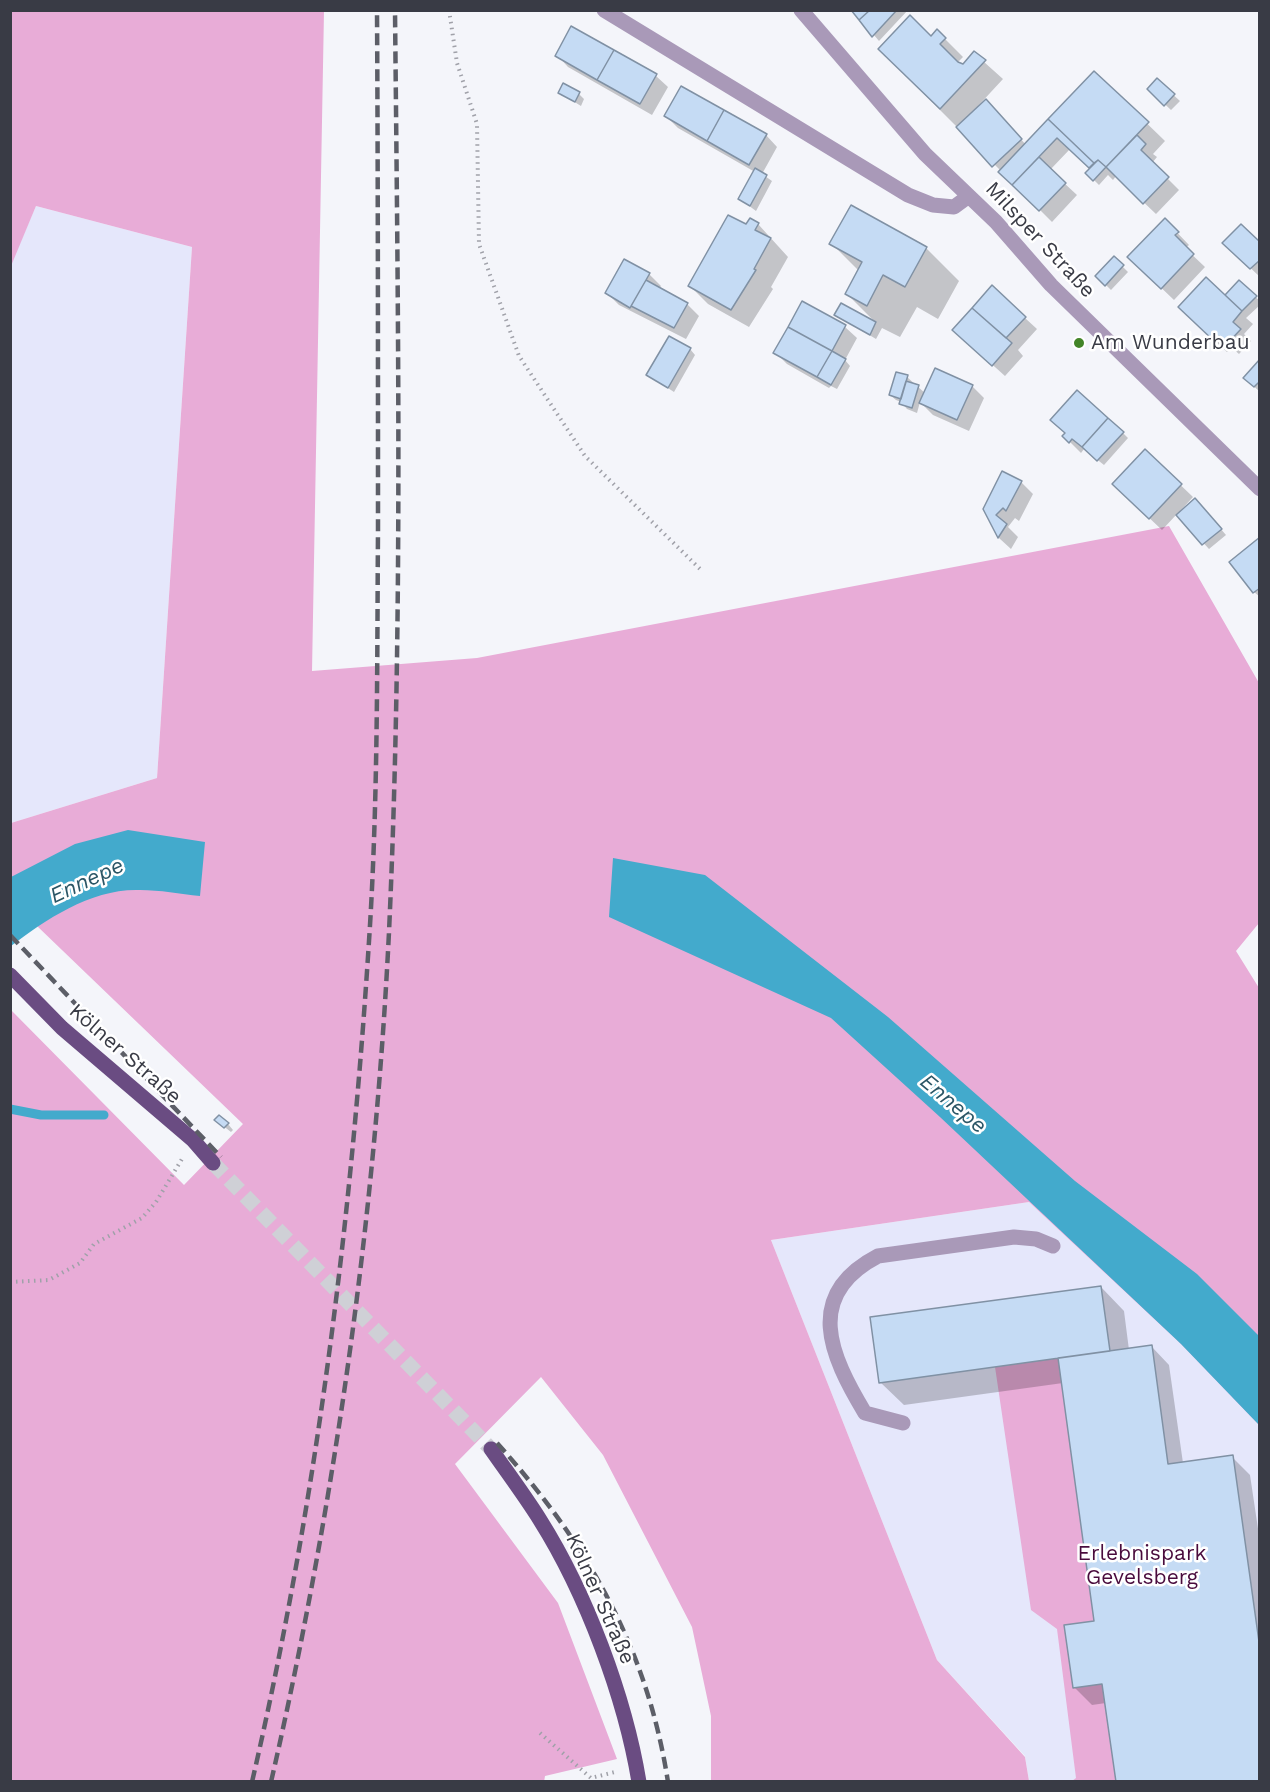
<!DOCTYPE html>
<html>
<head>
<meta charset="utf-8">
<style>
  body { margin:0 }
  #map { position:relative; width:1270px; height:1792px; overflow:hidden; background:#f4f5fa; font-family:"Work Sans",sans-serif }
  canvas { display:block }
  .frame { position:absolute; inset:0; border:12px solid #393b45; pointer-events:none }
</style>
</head>
<body>
<div id="map">
<canvas width="1270" height="1792"></canvas>
<div class="frame"></div>
</div>
<script>
const ctx = document.querySelector('canvas').getContext('2d');
ctx.lineJoin = 'round';
function fill(path, color) {
  ctx.fillStyle = color;
  ctx.fill(path, 'evenodd');
}
function stroke(path, color, width, dash) {
  ctx.strokeStyle = color;
  ctx.lineWidth = width;
  ctx.lineCap = dash ? 'butt' : 'round';
  ctx.setLineDash(dash || []);
  ctx.stroke(path);
}
function write(font, color, halo, rows, align = 'center') {
  ctx.font = font + ' "Work Sans",sans-serif';
  ctx.lineWidth = 5;
  ctx.setLineDash([]);
  ctx.textBaseline = 'middle';
  ctx.strokeStyle = halo;
  ctx.fillStyle = color;
  for (const [text, x, y, turn = 0] of rows) {
    ctx.save();
    ctx.translate(x, y);
    ctx.rotate((+turn || 0) * Math.PI / 180);
    ctx.textAlign = isNaN(turn) ? turn : align;
    if (halo) ctx.strokeText(text, 0, 0);
    ctx.fillText(text, 0, 0);
    ctx.restore();
  }
}
fill(new Path2D(`
  M36 206 192 247 157 778 11 823 10 266Z
  M1029 1202 1181 1344 1259 1425V1781H1029L1025 1756 937 1660 771 1240Z`), '#e5e7fb');
fill(new Path2D(`
  M11 11H324L312 671 477 658 1169 526 1259 683V923L1236 951 1259 988V1425L1181 1344 1029 1202 771 1240 937 1660 1025 1757 1029 1781H711V1716L692 1627 603 1455 541 1377 455 1464 558 1603 617 1759 545 1776 544 1782 11 1781V1010L184 1185 243 1124 11 901V823L157 778 192 247 36 206 11 266Z
  M1152 1345 1168 1464 1233 1455 1259 1781H1072L1076 1778 1057 1629 1031 1610 995 1367Z`), '#e8acd7');
fill(new Path2D(`
  M128 830 205 842 200 896C180 894 160 890 140 890 93 888 46 919 11 946V877L75 844Z
  M613 858 705 875 888 1017 1075 1181 1197 1274 1259 1336V1425L1181 1344 940 1117 831 1018 609 917Z`), '#43aacc');
fill(new Path2D(`
  M853 10H908L879 41Z
  M937 31 963 57 957 63 963 66 974 53 1003 79 978 106 998 113 1026 145 1095 73 1165 141 1153 154 1157 157 1152 163 1179 190 1156 214 1116 176 1113 180 1108 175 1099 185 1087 173 1096 163 1070 149 1050 170 1077 195 1052 222 897 67Z
  M557 55 656 76 668 87 652 115 568 67Z
  M1157 80 1180 101 1171 110 1149 89Z
  M560 93 579 94 584 99 581 106Z
  M666 116 766 135 777 147 762 174 772 181 756 211 740 199 755 172 678 128Z
  M1165 220 1189 245 1185 248 1205 267 1174 300 1129 257Z
  M758 224 788 257 771 287 773 289 749 327 708 304 690 286 746 226Z
  M831 243 926 248 959 281 938 319 917 307 900 337 882 328 876 339 836 315 841 305 876 323 847 294 859 271Z
  M1224 243 1260 244V277Z
  M1114 258 1128 272 1111 290 1097 276Z
  M649 274 661 286 659 289 687 304 699 316 686 339 619 305 607 293Z
  M1239 283 1260 301V305L1246 318 1253 324 1244 334 1251 341 1239 354 1231 347 1227 352 1191 319 1234 306Z
  M802 303 845 327 857 338 845 360 850 366 837 389 831 386 829 388 787 364 775 352Z
  M1025 318 1037 329 1018 350 1023 356 1005 376 966 341Z
  M690 349 695 355 674 392 648 375Z
  M1260 362V392L1245 378Z
  M907 377 926 394 972 386 984 398 969 431 933 415 920 402 917 413 907 409 901 402 896 400 890 395Z
  M1123 433 1128 438 1104 465 1084 449 1081 453 1064 436Z
  M1145 451 1193 497 1180 511 1181 513 1201 506 1226 535 1209 549 1177 514 1162 530 1126 496Z
  M1021 482 1033 494 1019 521 1015 518 1008 527 1018 537 1011 549 999 538 984 509Z
  M1260 539V597L1254 592Z
  M219 1117 228 1124 233 1130 231 1132 222 1125Z
  M1101 1287 1124 1311 1129 1350 1152 1347 1169 1365 1183 1463 1232 1457 1250 1475 1260 1542V1782L1106 1703 1092 1705 1074 1687 1096 1622 1063 1383 904 1405 880 1382Z`), '#0003');
stroke(new Path2D(`
  M10 1109 41 1115H104`), '#43aacc', 9);
const building = new Path2D(`
  M851 10H870L859 20Z
  M870 10H897L872 37 859 20Z
  M910 15 931 36 937 29 946 38 940 44 958 62 963 64 974 51 986 60 940 109 878 49Z
  M571 26 614 50 597 80 555 56Z
  M614 50 657 74 640 104 597 80Z
  M1094 71 1149 122 1106 167 1098 160 1094 163 1048 119Z
  M1157 78 1175 94 1164 106 1147 89Z
  M563 83 580 92 575 102 558 93Z
  M681 86 724 110 707 141 664 116Z
  M986 99 1022 139 992 167 956 127Z
  M724 110 767 134 749 165 707 141Z
  M1048 119 1094 163 1089 168 1057 138 1012 185 998 172Z
  M1137 135 1146 144 1141 150 1169 177 1143 204 1106 167Z
  M1039 157 1066 183 1039 211 1012 185Z
  M1098 160 1106 167 1093 181 1085 173Z
  M755 168 767 175 750 206 738 199Z
  M851 205 927 247 905 287 883 275 867 306 845 294 862 262 829 244Z
  M728 215 746 224 750 218 759 223 755 230 771 238 754 269 756 270 731 310 688 286Z
  M1165 218 1179 232 1175 235 1194 254 1161 289 1127 257Z
  M1241 224 1260 242V260L1250 269 1222 243Z
  M1114 256 1124 265 1105 286 1095 276Z
  M624 259 650 273 630 308 605 293Z
  M1206 277 1242 311 1233 322 1241 329 1227 344 1219 336 1214 341 1178 307Z
  M646 280 688 303 674 328 631 306Z
  M1239 280 1257 296 1242 311 1225 295Z
  M992 285 1026 317 1006 338 972 308Z
  M802 301 846 325 832 351 788 327Z
  M841 303 876 322 870 335 834 315Z
  M972 308 1012 343 992 366 952 330Z
  M788 327 832 351 817 377 773 353Z
  M669 336 691 348 668 388 646 375Z
  M832 351 846 359 831 385 817 377Z
  M1260 359V385L1258 383 1254 387 1243 378Z
  M935 368 973 385 957 420 919 403Z
  M896 372 908 375 901 399 889 395Z
  M906 381 919 385 912 408 899 404Z
  M1077 390 1108 418 1082 447 1072 439 1069 443 1062 436 1065 433 1050 420Z
  M1108 418 1124 432 1097 461 1082 447Z
  M1145 449 1182 484 1149 519 1112 484Z
  M1002 471 1022 481 1006 511 1003 508 996 515 1007 524 998 538 983 509Z
  M1195 498 1222 529 1202 545 1176 515Z
  M1260 537V588L1253 593 1229 562Z
  M219 1115 229 1123 224 1128 214 1120Z
  M1101 1286 1110 1351 879 1383 870 1317Z
  M1152 1345 1168 1464 1233 1455 1260 1649V1782H1116L1102 1684 1073 1688 1064 1625 1094 1621 1058 1358Z`);
fill(building, '#c5dbf4');
stroke(building, '#8091a4', 1.5);
stroke(new Path2D(`
  M213 1163 491 1449`), '#cfd0d6', 15, [15, 8]);
stroke(new Path2D(`
  M449 10 457 63 477 124 479 244 519 356 585 456 700 569
  M10 1282 49 1280 80 1263 94 1244 142 1218 156 1202 182 1159
  M540 1733 591 1778 615 1772`), '#a0a1a9', 4, [1.5, 4.5]);
stroke(new Path2D(`
  M604 10 908 195 933 205 954 207 969 196
  M801 10 925 154 996 222 1051 285 1260 489
  M903 1423 865 1413C830 1355 803 1295 878 1256L1014 1237 1036 1239 1053 1246`), '#a999b8', 15);
stroke(new Path2D(`
  M10 975 62 1028 193 1140 213 1163
  M491 1449C507 1472 525 1496 540 1520 586 1593 625 1697 639 1782`), '#6a4c82', 15);
stroke(new Path2D(`
  M10 935 221 1157
  M497 1443C587 1543 647 1647 668 1782
  M252 1782C316 1505 351 1224 369 941 378 804 377 666 378 529 378 356 378 183 377 10
  M271 1782C335 1503 375 1217 389 932 403 625 398 317 395 10`), '#5c5e67', 4.5, [12, 6]);
for (const [x, y, r, color] of [
  [1079,343,6,"#438528"]
]) {
  const dot = new Path2D();
  dot.arc(x, y, r, 0, 2 * Math.PI);
  ctx.fillStyle = color;
  ctx.fill(dot);
  stroke(dot, '#fff', 2);
}
write('21px', '#393b45', '#fff', [
  ["Milsper Straße",1040,240,47],
  ["Kölner Straße",125,1054,41],
  ["Kölner Straße",600,1599,66]
]);
write('21px', '#393b45', '#fff', [
  ["Am Wunderbau",1091,343]
], 'left');
write('21px', '#490b3d', '#fff', [
  ["Erlebnispark",1142,1554],
  ["Gevelsberg",1142,1578]
]);
write('italic 22px', '#2b5666', '#fff', [
  ["Ennepe",87,881,-25],
  ["Ennepe",953,1104,40]
]);
</script>
</body>
</html>
